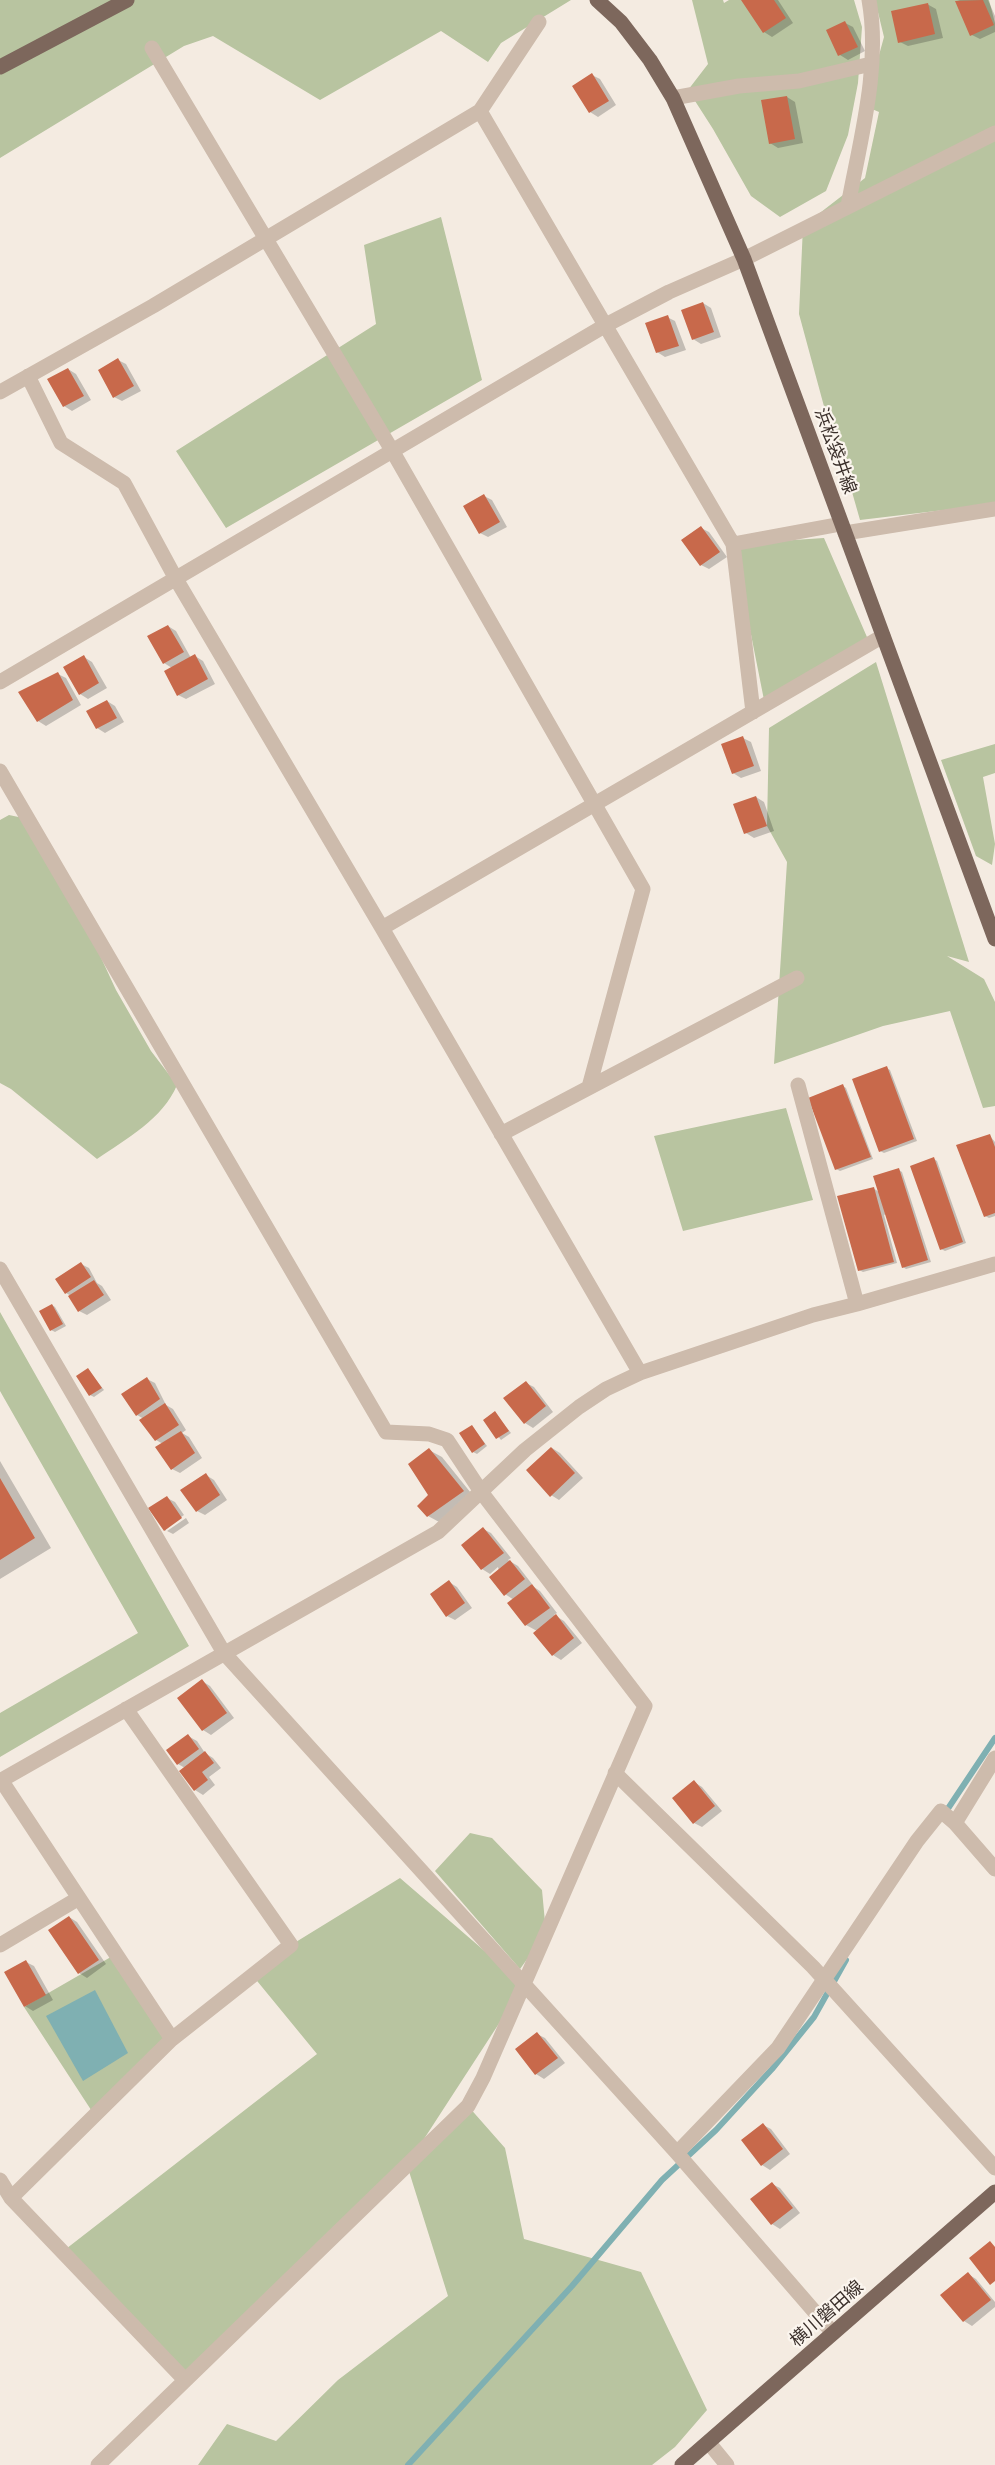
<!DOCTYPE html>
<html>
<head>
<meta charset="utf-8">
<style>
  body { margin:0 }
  canvas { display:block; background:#f4ebe1 }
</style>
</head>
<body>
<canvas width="995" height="2465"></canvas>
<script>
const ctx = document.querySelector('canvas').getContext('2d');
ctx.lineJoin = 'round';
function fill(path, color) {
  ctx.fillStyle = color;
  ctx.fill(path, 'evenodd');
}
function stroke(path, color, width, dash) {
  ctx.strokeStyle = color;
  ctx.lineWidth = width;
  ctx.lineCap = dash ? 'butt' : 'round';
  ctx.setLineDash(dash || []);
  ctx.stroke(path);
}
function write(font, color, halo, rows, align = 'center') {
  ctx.font = font + ' Figtree,"Noto Sans JP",sans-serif';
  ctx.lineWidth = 4.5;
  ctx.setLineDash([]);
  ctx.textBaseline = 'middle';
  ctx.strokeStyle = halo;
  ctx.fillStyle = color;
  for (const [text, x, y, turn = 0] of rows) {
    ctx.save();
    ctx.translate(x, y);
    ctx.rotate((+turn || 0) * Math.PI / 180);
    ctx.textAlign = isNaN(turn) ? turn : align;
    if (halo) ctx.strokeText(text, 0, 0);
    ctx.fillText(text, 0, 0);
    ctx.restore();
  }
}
fill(new Path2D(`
  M0 0H571L501 43 488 62 441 31 320 100 213 36 184 46 0 158Z
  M692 0H723L724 3 729 0H854L862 27 858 83 848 135 826 191 780 217 751 196 713 129 688 90 708 64Z
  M875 0H989L995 23V504L860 520 850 485 835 447 799 314 803 226 865 178 879 112 865 106 884 37Z
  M441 217 482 380 226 528 176 451 376 324 364 245Z
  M824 538 870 644 765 705 733 544Z
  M876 662 969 962 947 956 984 979 995 1002V1106L983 1108 950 1011 883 1026 774 1064 787 862 767 826 769 728Z
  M995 744V773L983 777 995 844 992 865 976 856 941 760Z
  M9 815 28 819 85 923 116 990 151 1051 177 1085C163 1119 126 1139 97 1159L11 1089 0 1083V820Z
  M786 1108 813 1200 683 1231 654 1136Z
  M0 1312 189 1646 0 1757V1713L138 1633 0 1391Z
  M470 1833 492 1838 542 1890 546 1933 520 1969 435 1871Z
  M400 1878 524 1985 409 2162 468 2106 505 2148 524 2239 641 2272 707 2410 675 2447 652 2465H198L227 2424 276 2441 338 2380 448 2296 407 2165 185 2380 62 2252 317 2054 253 1976 291 1945Z
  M116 1954 172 2039 95 2116 24 2007Z`), '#b8c4a0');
fill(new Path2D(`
  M95 1990 128 2053 83 2081 46 2016Z`), '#7fb0b2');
fill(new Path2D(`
  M743 0H778L793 23 772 37 764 32Z
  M960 0H988L995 16V32L980 39 972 35 957 1Z
  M927 4 936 9 943 38 908 46 900 42Z
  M845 23 853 27 865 51 848 60 840 55Z
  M592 75 600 79 616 105 598 117 590 112Z
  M787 97 795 102 803 143 778 148 770 143Z
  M703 303 711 308 721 337 701 344 693 339Z
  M667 317 675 321 686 350 665 357 657 352Z
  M118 360 126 364 141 391 122 401 114 397Z
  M68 369 76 374 91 400 72 411 64 406Z
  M484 496 492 500 507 527 488 537 480 533Z
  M701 528 709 532 727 557 709 569 701 565Z
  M168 626 176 631 191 658 195 656 203 661 215 684 186 699 178 695 172 668 164 663 149 637Z
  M84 657 92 662 107 688 88 699 80 694Z
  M58 674 66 678 81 705 46 726 38 721Z
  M107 701 115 706 124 722 105 733 97 728Z
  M743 738 751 742 761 771 741 778 733 773Z
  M756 797 764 802 774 831 754 838 746 833Z
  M887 1068 890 1070 917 1141 884 1153 880 1151Z
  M843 1086 846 1088 873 1159 840 1171 836 1169Z
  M990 1136 995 1142V1216L989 1218 985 1216Z
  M934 1159 937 1161 966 1243 945 1251 941 1249Z
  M899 1170 902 1172 931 1262 906 1269 903 1267 886 1214 884 1215 897 1263 863 1272 859 1270 873 1188 879 1192Z
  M81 1264 89 1268 97 1283 102 1286 111 1300 87 1315 79 1311 71 1296 66 1293Z
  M52 1305 55 1307 66 1326 55 1332 51 1330 41 1312Z
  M88 1370 104 1390 94 1397 90 1395Z
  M147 1379 155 1383 166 1405 173 1409 186 1430 182 1433 189 1437 202 1458 180 1473 172 1469 163 1444 156 1440 142 1420 144 1419 137 1415Z
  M526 1383 534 1387 553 1412 533 1428 525 1423Z
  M495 1413 511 1433 501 1440 485 1420Z
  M472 1426 487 1446 477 1454 473 1452Z
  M552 1448 560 1453 583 1478 559 1500 551 1495Z
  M429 1450 442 1457 475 1498 441 1523 428 1516Z
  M0 1461 51 1548 0 1579Z
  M206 1475 214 1480 227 1500 205 1515 197 1511Z
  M167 1498 175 1502 184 1515 166 1528V1531L165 1530Z
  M186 1518 189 1523 173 1534 167 1531Z
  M483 1529 491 1533 511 1558 508 1560 518 1566 532 1584 531 1585 540 1591 557 1613 554 1615 564 1621 582 1643 561 1660 553 1655 537 1631 526 1625 509 1603 514 1600 505 1594 498 1567 490 1574 482 1569 463 1545Z
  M449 1582 457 1587 472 1608 455 1620 447 1616Z
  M202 1681 210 1686 234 1718 211 1735 203 1730 179 1698Z
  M188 1736 197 1741 205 1753 213 1758 221 1768 209 1777 215 1785 203 1795 195 1790 181 1771 185 1768 178 1764Z
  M694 1782 702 1787 722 1811 702 1827 694 1823Z
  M69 1917 77 1922 106 1964 87 1978 79 1973Z
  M26 1962 34 1966 53 2000 33 2011 25 2006Z
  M537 2034 545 2038 565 2063 544 2079 536 2074 517 2050Z
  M763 2125 771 2129 790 2154 770 2170 762 2165 743 2141Z
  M772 2184 780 2188 800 2213 780 2229 772 2224Z
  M968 2274 976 2279 995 2302V2307L972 2326 964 2321Z`), '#0003');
stroke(new Path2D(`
  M945 1813 995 1738
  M408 2465 572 2286 662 2180 716 2130 772 2069 814 2017 846 1960`), '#7fb0b2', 6);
fill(new Path2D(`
  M741 0H774L786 18 763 33Z
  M983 0 994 25 970 36 955 1Z
  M928 3 935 34 898 43 891 11Z
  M845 21 858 47 838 56 826 30Z
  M592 73 609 101 589 113 572 86Z
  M787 96 795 139 769 144 761 100Z
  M703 302 714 332 692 340 681 310Z
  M668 315 679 346 656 353 645 323Z
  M118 358 134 386 113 398 98 370Z
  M68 368 84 396 63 407 47 379Z
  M484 494 500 522 479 534 463 506Z
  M701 526 720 552 700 566 681 540Z
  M168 625 184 652 163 664 147 636Z
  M195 654 208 679 177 696 164 671Z
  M84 655 99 683 79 695 63 667Z
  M58 672 73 700 37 722 18 692Z
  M107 700 117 718 96 729 86 711Z
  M743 736 754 766 732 774 721 744Z
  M756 796 767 826 744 834 733 804Z
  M887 1066 914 1139 879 1152 852 1079Z
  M843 1084 871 1157 835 1170 808 1098Z
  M990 1134 995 1147V1213L984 1217 956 1145Z
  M934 1157 963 1242 940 1250 910 1166Z
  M899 1168 928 1260 902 1268 873 1176Z
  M874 1187 894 1262 858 1271 837 1196Z
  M81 1262 91 1277 65 1294 55 1279Z
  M94 1280 104 1295 78 1312 68 1296Z
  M52 1304 63 1324 50 1331 39 1311Z
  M88 1368 102 1388 89 1396 76 1376Z
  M147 1377 160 1399 136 1416 121 1394Z
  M526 1381 546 1406 524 1424 503 1398Z
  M165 1403 179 1425 155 1441 139 1420Z
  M495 1411 509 1431 496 1439 483 1420Z
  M472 1425 485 1444 472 1453 459 1433Z
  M181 1431 195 1453 171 1470 155 1447Z
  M551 1447 575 1473 550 1497 526 1470Z
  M429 1448 464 1491 427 1517 417 1506 428 1495 408 1464Z
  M206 1473 220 1495 196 1512 180 1490Z
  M0 1478 35 1538 0 1560Z
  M167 1496 182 1518 164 1531 148 1508Z
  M483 1527 504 1553 481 1570 461 1545Z
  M510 1560 525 1579 504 1596 489 1577Z
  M449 1580 465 1603 446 1617 430 1594Z
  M532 1584 550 1608 525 1626 507 1603Z
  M556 1614 574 1638 552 1656 533 1633Z
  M202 1679 227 1713 202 1731 177 1698Z
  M188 1734 199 1749 177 1765 166 1750Z
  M205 1751 214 1763 202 1772 208 1780 194 1791 179 1771Z
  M694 1780 715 1806 693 1824 672 1798Z
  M69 1916 99 1960 78 1974 48 1930Z
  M26 1960 46 1995 24 2007 4 1972Z
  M537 2032 558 2058 535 2075 515 2049Z
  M763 2123 783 2149 761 2166 741 2140Z
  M772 2182 793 2208 771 2225 750 2199Z
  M990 2241 995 2247V2281L990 2285 969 2258Z
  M968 2272 991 2300 963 2322 940 2295Z`), '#c8694b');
stroke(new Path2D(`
  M152 48 393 452 643 889 589 1087
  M673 98 739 86 799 81 871 64
  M480 111 733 544 753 712
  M848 206C860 140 881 67 869 0
  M28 376 61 443 124 483 176 579 382 928 640 1373
  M0 392 153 306 480 111 539 22
  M845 533 995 509
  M733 544 841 524
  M0 682 606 325 669 292 744 259 995 133
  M0 771 386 1432 429 1434 447 1440 482 1493 645 1706 483 2078 468 2106 98 2465
  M382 928 883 636
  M798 1085 857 1304
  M501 1134 797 978
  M0 1269 224 1653 677 2153 833 2333
  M126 1709 291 1945 172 2039
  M615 1773 813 1967 995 2168
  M1 1780 172 2039 11 2198
  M0 1781 438 1532 525 1450 579 1407 606 1389 640 1373 813 1315 857 1304 995 1264
  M955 1823 995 1758
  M0 1945 79 1898
  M677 2153 778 2048 917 1841 941 1811 955 1823 995 1869
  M0 2180 11 2198 185 2380
  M709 2443 727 2465`), '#cdbbac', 15);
stroke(new Path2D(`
  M597 0 621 22 650 60 673 98 744 259 995 939
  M0 67 127 0
  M682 2465 995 2192`), '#7d675c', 15);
write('18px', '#3b302b', '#fbf5ee', [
  ["浜松袋井線",835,451,70],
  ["横川磐田線",827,2314,-41]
]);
</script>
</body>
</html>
